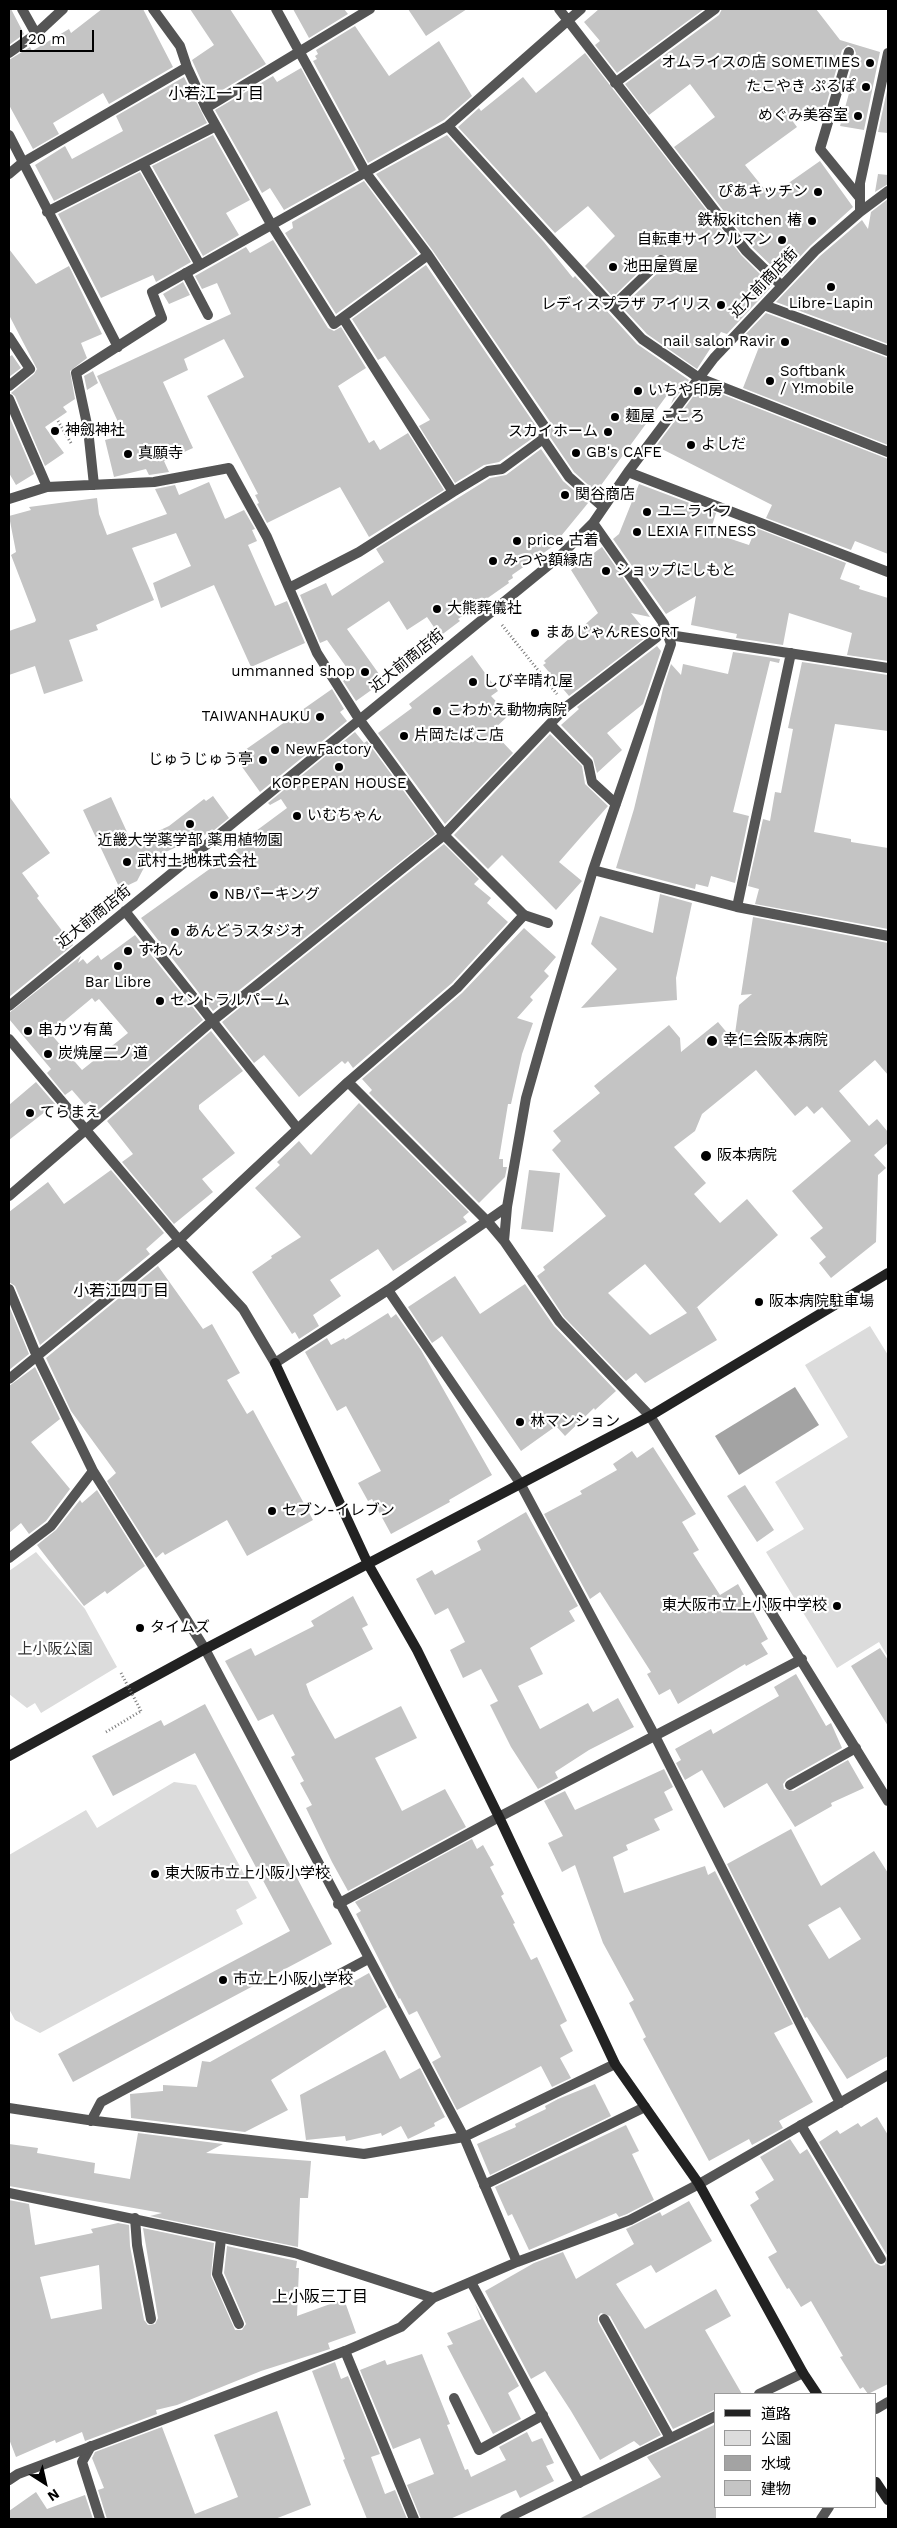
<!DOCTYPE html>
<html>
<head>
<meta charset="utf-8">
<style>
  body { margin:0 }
  #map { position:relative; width:897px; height:2528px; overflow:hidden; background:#fff; font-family:"Work Sans","Noto Sans JP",sans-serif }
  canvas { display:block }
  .frame { position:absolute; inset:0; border:10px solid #000; pointer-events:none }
  .legend { position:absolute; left:714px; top:2393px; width:162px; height:115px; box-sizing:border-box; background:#fff; border:1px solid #999; margin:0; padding:6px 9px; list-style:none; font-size:15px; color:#000 }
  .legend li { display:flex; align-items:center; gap:10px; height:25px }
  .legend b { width:25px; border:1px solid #999 }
  .north { position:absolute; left:20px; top:2458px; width:50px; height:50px; -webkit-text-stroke:4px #fff; paint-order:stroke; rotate:145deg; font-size:14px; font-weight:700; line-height:20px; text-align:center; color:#000 }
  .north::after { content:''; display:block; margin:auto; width:18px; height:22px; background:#000; clip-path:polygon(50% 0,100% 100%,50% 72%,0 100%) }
  .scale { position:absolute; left:20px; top:30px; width:74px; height:22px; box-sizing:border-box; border:2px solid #000; border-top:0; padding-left:6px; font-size:15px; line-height:18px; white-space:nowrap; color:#000; -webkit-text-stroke:4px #fff; paint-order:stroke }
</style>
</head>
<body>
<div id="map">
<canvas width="897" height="2528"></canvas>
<div class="frame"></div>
<ul class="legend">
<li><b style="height:6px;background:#222"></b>道路</li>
<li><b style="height:14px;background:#dcdcdc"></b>公園</li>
<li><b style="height:14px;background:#a3a3a3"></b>水域</li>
<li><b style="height:14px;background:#c4c4c4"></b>建物</li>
</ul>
<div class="north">N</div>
<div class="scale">20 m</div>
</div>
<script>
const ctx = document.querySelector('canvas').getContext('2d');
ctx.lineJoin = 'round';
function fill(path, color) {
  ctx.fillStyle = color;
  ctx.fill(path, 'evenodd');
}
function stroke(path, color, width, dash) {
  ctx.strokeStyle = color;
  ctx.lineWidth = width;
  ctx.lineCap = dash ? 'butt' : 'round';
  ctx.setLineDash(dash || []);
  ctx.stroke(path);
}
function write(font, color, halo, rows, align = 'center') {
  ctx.font = font + ' "Work Sans","Noto Sans JP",sans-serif';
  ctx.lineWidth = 4.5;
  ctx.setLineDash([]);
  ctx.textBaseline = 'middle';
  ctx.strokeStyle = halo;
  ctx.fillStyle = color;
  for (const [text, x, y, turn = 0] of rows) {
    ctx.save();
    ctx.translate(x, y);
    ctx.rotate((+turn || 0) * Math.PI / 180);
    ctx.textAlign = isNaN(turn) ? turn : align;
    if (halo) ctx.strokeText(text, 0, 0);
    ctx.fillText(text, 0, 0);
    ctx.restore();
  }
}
fill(new Path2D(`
  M870 1326 888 1355V1657L879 1642 837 1668 766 1552 804 1529 775 1482 848 1437 805 1365Z
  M36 1552 85 1609 117 1667 41 1713 35 1703 27 1708 9 1694V1571Z
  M174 1782 196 1785 257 1898 236 1910 243 1924 40 2033 15 2020 9 2009V1855L86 1810 97 1828Z`), '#dcdcdc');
fill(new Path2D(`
  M795 1387 819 1425 739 1475 715 1436Z`), '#a3a3a3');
fill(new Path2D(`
  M9 9H11L24 34 9 45Z
  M102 9H143L173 67 109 104 103 93 53 123 59 134 33 149 9 105V60L30 47 32 51 69 29 71 33Z
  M190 9H230L266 64 209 98 192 60 214 45Z
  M293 9H344L348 14 309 38Z
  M408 9H467L426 36Z
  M599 9H704L617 73 595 45 600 41 584 22Z
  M722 9H816L840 40 880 52 864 130 840 126 851 86 845 91 856 53 854 48 848 45 842 50 826 105 804 121 791 119 797 127 745 165 770 196 820 161 853 207 810 246 782 276 751 246 674 147 715 117 690 84 649 115 625 84 719 15Z
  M355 26 389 76 439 41 472 96 444 120 368 163 313 61 317 59 315 56 318 54 316 50Z
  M585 53 741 255 772 286 727 334 721 332 697 369 647 334 622 307 666 265 668 259 666 255H656L613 297 585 266 615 236 588 206 555 233 458 127 479 108 481 111 523 77 536 93Z
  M301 68 356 170 284 210 270 188 262 193 215 110 273 76 277 82Z
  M184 77 207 123 54 201 35 165 65 146 72 159 123 131 116 116Z
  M888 86V133L878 132Z
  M213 135 250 200 226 213 239 235 203 256 152 166Z
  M447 135 544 242 573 278 575 276 637 344 689 380 671 404 677 389 673 387 596 492 574 472 550 437 551 423 433 251 376 174Z
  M140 172 191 262 156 282 153 275 101 298 58 214Z
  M878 174 888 175V184L875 192Z
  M364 181 418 254 336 314 285 233 293 228 292 222Z
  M888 199V344L776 302 820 256 862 220 868 229 871 212Z
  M273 240 328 328 334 331 341 327 366 368 338 386 369 443 374 440 380 450 408 433 444 490 369 537 340 487 267 523 257 504 259 503 255 495 258 494 207 396 244 377 224 339 184 359 188 370 163 382 193 448 164 461 169 472 149 475 146 469 114 477 105 440 124 435 97 376 231 314 217 283 202 289 195 276 246 247 250 253Z
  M9 249 36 284 69 266 102 334 81 343 87 358 70 371 75 399 63 407 67 412 45 427 64 453 45 466 15 396 11 393 34 374 37 369 9 315Z
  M426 265 538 429 537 435 499 462 484 465 455 483 419 426 430 420 385 356 378 360 352 319Z
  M183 282 190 295 169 304 163 294Z
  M766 313 888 358V445L743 388 759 347 740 340Z
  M12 355 21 368 9 377V357Z
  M93 371 98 383 87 390 84 376Z
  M701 386 888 459V554L855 541 851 550 766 518 772 505 656 446Z
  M9 416 34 474 16 485 9 473Z
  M541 449 563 481 588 503 584 508 552 547 512 575 513 578 508 581 509 583 458 619 460 621 440 636 427 617 407 630 389 601 347 629 384 681 356 701 343 681 352 675 327 640 320 643 300 595 326 583 332 596 384 562 376 549 490 478 506 475Z
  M209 482 225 519 244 510 255 529 252 530 257 541 248 545 275 606 287 601 305 643 251 667 214 585 161 608 153 583 191 566 176 533 132 548 154 600 96 625 98 630 69 640 83 681 44 694 35 666 9 675V631L35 622 36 620 11 555 16 552 9 516 31 510 29 507 97 498 99 514 107 535 167 514 155 489 175 485 179 495Z
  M639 484 716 513 710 532 749 545 756 528 846 563 840 579 860 586 859 589 888 598V661L847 655 852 633 789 613 783 645 736 638 737 634 691 625 696 596 666 614 613 539 619 534Z
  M602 547 650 617 631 613 649 635 569 696 543 665 546 663 544 661 598 613 571 570Z
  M657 646 661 651 643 704 607 733 622 750 597 773 593 758 561 725 579 709 577 707Z
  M733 652 780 659 779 663 770 661 733 812 749 816 735 883 711 876 708 887 696 884 695 889 616 868 634 809 663 689 671 664 681 675 683 664 728 674Z
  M472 655 498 691 491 696 509 715 492 731 513 753 445 824 378 733 412 708 409 704Z
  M802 662 888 675V731L835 724 814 832 851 839V842L888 848V929L755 904 759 889 748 886 763 819 770 821 775 792 781 793 793 729 788 728Z
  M332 689 344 709 340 712 347 721 260 792 235 757Z
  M355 732 364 743 367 741 435 834 213 1011 141 918 239 848 237 845 287 808 281 799 270 805 268 803Z
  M550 734 582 766 585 784 608 806 559 862 582 881 556 910 502 855 488 869 454 835Z
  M9 796 50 853 22 873 39 896 37 898 73 945 9 997Z
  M213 796 229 818 213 831 161 854 159 851 148 860 137 881 120 889 83 810 111 797 132 843 169 826 204 799 206 801Z
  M444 844 479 879 474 884 491 898 487 903 508 922 452 983 353 1068 348 1061 345 1064 342 1061 299 1097 264 1055 254 1063 222 1022Z
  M660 894 692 903 676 978 677 1000 581 1008 617 969 591 944 600 916 653 933Z
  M753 917 888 943V1075L875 1060 839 1091 869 1126 877 1119 888 1132V1143L874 1155 886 1168 878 1175 876 1242 831 1278 819 1263 826 1257 810 1238 823 1228 792 1191 851 1141 822 1107 814 1114 807 1106 795 1116 756 1070 702 1114 695 1131 674 1147 706 1183 694 1194 720 1223 747 1199 778 1235 695 1309 697 1307 717 1340 645 1383 636 1373 626 1381 564 1317 537 1276 545 1270 543 1267 606 1216 552 1150 561 1141 553 1131 600 1093 594 1086 669 1025 680 1038 681 1052 718 1022 734 1041 739 1005 752 994 741 995ZM645 1264 687 1313 650 1335 608 1293Z
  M524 928 556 957 544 971 549 976 530 997 533 1000 517 1018 533 1023 522 1054 511 1104H508L499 1159H503V1167H507L505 1177 479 1203 369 1093 372 1090 362 1079 462 993Z
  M135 935 203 1020 98 1110 90 1101 85 1105 72 1090 65 1095 47 1073 51 1069 9 1019V1013L81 956 78 963 83 959 87 964 98 955 101 960ZM92 998 95 1002 99 999 128 1033 82 1070 50 1033Z
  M211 1031 243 1071 199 1105V1109L235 1153 202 1179 213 1192 174 1224 122 1162 133 1154 107 1121Z
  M36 1082 55 1104 9 1140V1105Z
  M359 1103 469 1212 463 1217 467 1222 393 1271 378 1249 330 1280 341 1296 313 1315 319 1326 299 1339 295 1332 292 1334 252 1272 272 1258 271 1256 301 1237 255 1188 280 1165 277 1162 299 1141 311 1155Z
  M111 1170 164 1233 146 1249 150 1254 40 1345 15 1286 9 1282V1212L48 1182 64 1204Z
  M529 1170 560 1173 553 1232 521 1229Z
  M158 1266 203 1329 212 1324 240 1373 227 1380 247 1414 253 1410 313 1520 247 1556 227 1520 165 1555 163 1552 156 1558 107 1481 116 1473 71 1411 46 1358Z
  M455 1276 480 1314 525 1284 554 1326 616 1391 595 1410 594 1408 565 1436 556 1426 521 1451 442 1336 432 1343 408 1307Z
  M9 1306 29 1354 9 1370Z
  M388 1313 391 1318 396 1314 421 1350 492 1475 449 1500 450 1502 391 1534 372 1499 368 1501 358 1483 381 1471 346 1406 337 1411 305 1352 327 1338 331 1345 344 1338 345 1340Z
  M35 1367 60 1419 31 1442 70 1489 46 1521 29 1534 21 1523 9 1533V1386Z
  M653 1447 696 1514 682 1522 699 1550 693 1553 720 1595 738 1584 768 1639 761 1643 768 1654 746 1666 745 1664 678 1704 670 1689 659 1695 647 1674 651 1672 600 1592 590 1599 544 1514 582 1494 580 1491 617 1470 613 1464 632 1451 637 1458Z
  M745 1485 774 1530 757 1542 727 1496Z
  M97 1490 145 1566 107 1594 105 1591 84 1606 37 1545 56 1530 80 1500 82 1503Z
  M526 1512 578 1606 569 1611 575 1621 530 1648 543 1674 518 1686 540 1729 588 1703 593 1712 618 1698 634 1727 589 1750 555 1772 558 1778 538 1789 511 1747 490 1705 498 1701 481 1669 463 1678 450 1650 465 1642 448 1608 435 1615 416 1579 432 1570 435 1575 481 1550 477 1541Z
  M353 1596 368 1625 362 1628 373 1649 306 1684 310 1695 335 1739 401 1706 417 1738 375 1758 402 1811 445 1789 466 1827 348 1891 332 1862 306 1808 312 1805 300 1783 304 1781 291 1757 295 1755 273 1714 258 1721 225 1661 251 1648 255 1656 314 1626 311 1621Z
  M880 1648 888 1660V1726L851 1666Z
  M796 1674 826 1726 831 1723 842 1748 787 1779 783 1784 784 1789 793 1791 848 1760 864 1788 831 1803 832 1806 795 1827 767 1783 724 1808 702 1770 685 1780 676 1763 681 1760 675 1749 711 1729 713 1734 779 1696 774 1687Z
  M205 1704 332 1944 73 2082 58 2054 290 1931 195 1753 113 1796 92 1756 161 1720 164 1726Z
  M664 1769 673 1787 664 1792 673 1810 654 1819 660 1830 626 1845 628 1850 613 1857 624 1893 705 1866 708 1875 715 1871 793 2024 774 2033 813 2102 779 2121 783 2128 752 2145 749 2139 709 2161 643 2039 646 2037 629 2003 634 2000 603 1943 575 1865 562 1872 548 1843 563 1836 544 1801 565 1791 575 1810Z
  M791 1829 821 1886 874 1851 888 1873V2056L847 2079 807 2017 805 2018 727 1864ZM840 1907 861 1939 829 1959 808 1925Z
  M472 1839 477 1849 483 1845 494 1865 490 1867 504 1894 501 1896 515 1923 513 1924 531 1960 537 1957 567 2021 560 2025 573 2051 560 2058 571 2078 552 2087 541 2066 457 2110 432 2062 441 2057 417 2011 409 2015 400 1998 399 1999 356 1914 361 1911 355 1902Z
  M369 1973 387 2007 271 2080 288 2110 245 2132 131 2118 130 2094 163 2091V2085L197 2087 202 2061 210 2062Z
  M385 2050 400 2079 420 2068 445 2117 434 2123 435 2126 408 2139 401 2126 382 2136 381 2133 346 2141 345 2136 306 2140 300 2095Z
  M595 2084 611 2116 490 2175 477 2144 516 2127 515 2124 546 2109 545 2106 558 2099Z
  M877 2117 888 2135V2384L868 2394 863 2387 860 2389 840 2357 843 2356 811 2301 801 2307 789 2288 787 2289 768 2257 777 2252 750 2205 759 2199 755 2192 774 2180 760 2157 790 2139 800 2154 807 2149 875 2263 881 2266 885 2265 887 2255 819 2142 837 2130 840 2134 858 2123 861 2127Z
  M626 2125 639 2151 632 2154 654 2200 627 2214 619 2217 616 2213 529 2250 512 2214 508 2216 495 2187Z
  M138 2133 223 2144 206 2153 311 2161 308 2198H300L298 2247 150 2216 162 2213 9 2186V2144L38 2148 37 2153 95 2163 94 2173 130 2179Z
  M9 2200 29 2204 35 2245 93 2233 91 2229 118 2223 129 2225 130 2246 144 2320 148 2325 155 2324 158 2318 143 2228 214 2243 211 2276 235 2330H242L246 2324 224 2273 227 2246 297 2261 296 2268H299L297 2316 344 2299 356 2333 328 2343 330 2349 261 2371 177 2405 156 2410 157 2414 85 2441 82 2432 56 2443 55 2440 16 2457 9 2439ZM99 2265 102 2309 51 2319 40 2277Z
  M689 2201 712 2241 656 2273 651 2265 616 2284 645 2329 716 2289 731 2316 705 2330 742 2394H716V2409L673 2429 610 2316 601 2313 598 2316V2322L661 2435 640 2446 634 2441 600 2460 571 2411 545 2371 531 2379 485 2291 534 2263 563 2252 576 2279 634 2244 626 2229 660 2212 662 2216Z
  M475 2304 519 2386 508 2393 521 2419 493 2434 447 2346 453 2344 447 2333 481 2319Z
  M422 2354 450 2424 447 2425 465 2470 468 2469 471 2477 506 2460 499 2447 527 2432 532 2442 542 2438 554 2463 546 2466 554 2481 520 2498 516 2490 450 2519H421L407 2485 434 2474 420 2438 393 2449 360 2370 385 2360 387 2365Z
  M335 2362 341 2379 348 2376 380 2454 371 2457 385 2494 395 2490 407 2519H367L343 2460 345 2459 312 2371Z
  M277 2411 311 2505 275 2519H107L98 2490 104 2488 92 2458 95 2452 162 2427 195 2514 238 2497 214 2435Z
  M716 2424V2519H579L661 2477 647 2457Z
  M36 2492 47 2509 85 2495 93 2519H9V2511Z`), '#c4c4c4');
stroke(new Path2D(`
  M58 421 71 443
  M502 625 557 694
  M106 1732 141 1711`), '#777', 3, [1, 2.5]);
stroke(new Path2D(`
  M849 52 820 149 860 198
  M186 273 208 315
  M613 306 661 260
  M524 915 548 923
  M790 1785 856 1748
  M801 2125 881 2259
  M484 2185 645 2107
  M135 2218 137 2245 151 2319
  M221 2239 217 2274 239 2324
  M345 2351 414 2519
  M759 2394 803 2373
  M454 2398 479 2450 543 2415
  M91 2446 82 2462 100 2519
  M505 2519 716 2416`), '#555', 10);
stroke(new Path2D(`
  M22 9 36 34
  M153 9 180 46 187 67
  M276 9 366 173 428 255 545 427 543 439 569 477 603 507
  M559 9 746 251 781 285
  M9 53 36 34 63 9
  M615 83 715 9
  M206 108 271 224 334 324 428 255
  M448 126 642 339 699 378 888 452
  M9 135 118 347
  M143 164 200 265
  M9 174 22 163 187 67 206 108 370 9
  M47 212 216 126
  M860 212V183L888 53
  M764 305 888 351
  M343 318 453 492 488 471 502 469 543 439
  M9 337 30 369 9 386
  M9 399 47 487
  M628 472 888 572
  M94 485 88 429 76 373 162 318 152 292 448 126 581 9
  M9 499 47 487 154 482 229 468 267 537 317 653 359 719 444 835 524 915 457 988 348 1082 179 1240 9 1379
  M289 588 359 552 453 492
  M669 635 888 668
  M550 724 588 763 592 782 616 804
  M593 870 737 907 888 936
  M737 907 791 653
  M125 911 298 1129
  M9 1006 560 556 593 523 628 472 714 358 815 251 860 212 888 191
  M9 1039 179 1240 243 1309 275 1363 388 1290 507 1207 526 1098 548 1021 593 870 671 644 664 624 593 523
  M348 1082 488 1222 504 1241
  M9 1196 211 1022 444 835 566 707 657 637 664 624
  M507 1207 504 1241 559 1321 650 1416 888 1801
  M9 1289 36 1354 93 1471
  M388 1290 520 1483 655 1736 840 2103
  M9 1558 51 1526 93 1471 205 1649 464 2137 517 2262
  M338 1904 499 1817 802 1659
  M9 2108 88 2120 364 2154 464 2137 615 2064
  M91 2121 101 2102 368 1959
  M9 2193 295 2253 433 2298
  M471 2282 579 2483
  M604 2319 670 2438
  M876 2409 888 2402
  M9 2480 18 2474 345 2351 401 2327 433 2298 517 2262 630 2220 699 2184 888 2075
  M821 2519 829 2507`), '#555', 10);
stroke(new Path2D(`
  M275 1363 368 1564 417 1650 499 1817 615 2064 699 2184 803 2373 817 2394
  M9 1756 205 1649 650 1416 888 1273
  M876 2482 888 2500`), '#222', 10);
stroke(new Path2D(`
  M121 1673 141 1711`), '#777', 3, [1, 2.5]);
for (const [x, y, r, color] of [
  [870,63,5,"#000"],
  [866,87,5,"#000"],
  [858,116,5,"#000"],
  [818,192,5,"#000"],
  [812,221,5,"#000"],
  [782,240,5,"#000"],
  [613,267,5,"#000"],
  [831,287,5,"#000"],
  [721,305,5,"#000"],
  [785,342,5,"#000"],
  [770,381,5,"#000"],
  [638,391,5,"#000"],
  [615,417,5,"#000"],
  [55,431,5,"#000"],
  [608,432,5,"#000"],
  [691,445,5,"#000"],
  [576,453,5,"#000"],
  [128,454,5,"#000"],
  [565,495,5,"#000"],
  [647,512,5,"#000"],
  [637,532,5,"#000"],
  [517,541,5,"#000"],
  [493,561,5,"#000"],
  [606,571,5,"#000"],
  [437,609,5,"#000"],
  [535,633,5,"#000"],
  [365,672,5,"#000"],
  [473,682,5,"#000"],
  [437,711,5,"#000"],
  [320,717,5,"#000"],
  [404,736,5,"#000"],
  [275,750,5,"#000"],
  [263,760,5,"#000"],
  [339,767,5,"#000"],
  [297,816,5,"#000"],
  [190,824,5,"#000"],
  [127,862,5,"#000"],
  [214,895,5,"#000"],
  [175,932,5,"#000"],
  [128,951,5,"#000"],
  [118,966,5,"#000"],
  [160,1001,5,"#000"],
  [28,1031,5,"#000"],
  [712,1041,6,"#000"],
  [48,1054,5,"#000"],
  [30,1113,5,"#000"],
  [706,1156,6,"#000"],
  [759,1302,5,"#000"],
  [520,1422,5,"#000"],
  [272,1511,5,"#000"],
  [837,1606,5,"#000"],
  [140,1628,5,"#000"],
  [155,1874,5,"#000"],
  [223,1980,5,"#000"]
]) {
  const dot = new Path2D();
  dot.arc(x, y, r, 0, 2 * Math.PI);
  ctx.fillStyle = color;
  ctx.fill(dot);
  stroke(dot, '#fff', 2);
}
write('15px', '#000', '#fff', [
  ["オムライスの店 SOMETIMES",860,63,"right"],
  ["たこやき ぷるぽ",856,87,"right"],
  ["めぐみ美容室",848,116,"right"],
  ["ぴあキッチン",808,192,"right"],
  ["鉄板kitchen 椿",802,221,"right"],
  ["自転車サイクルマン",772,240,"right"],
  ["池田屋質屋",623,267],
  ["Libre-Lapin",831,304,"center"],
  ["レディスプラザ アイリス",711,305,"right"],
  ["nail salon Ravir",775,342,"right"],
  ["Softbank",780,372],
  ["/ Y!mobile",780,389],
  ["いちや印房",648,391],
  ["麺屋 こころ",625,417],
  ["神劔神社",65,431],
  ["スカイホーム",598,432,"right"],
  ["よしだ",701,445],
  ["GB's CAFE",586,453],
  ["真願寺",138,454],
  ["関谷商店",575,495],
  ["ユニライフ",657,512],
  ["LEXIA FITNESS",647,532],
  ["price 古着",527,541],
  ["みつや額縁店",503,561],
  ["ショップにしもと",616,571],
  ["大熊葬儀社",447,609],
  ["まあじゃんRESORT",545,633],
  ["ummanned shop",355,672,"right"],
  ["しび辛晴れ屋",483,682],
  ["こわかえ動物病院",447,711],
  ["TAIWANHAUKU",310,717,"right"],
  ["片岡たばこ店",414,736],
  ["NewFactory",285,750],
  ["じゅうじゅう亭",253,760,"right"],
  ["KOPPEPAN HOUSE",339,784,"center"],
  ["いむちゃん",307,816],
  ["近畿大学薬学部 薬用植物園",190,841,"center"],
  ["武村土地株式会社",137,862],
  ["NBパーキング",224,895],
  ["あんどうスタジオ",185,932],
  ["すわん",138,951],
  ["Bar Libre",118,983,"center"],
  ["セントラルパーム",170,1001],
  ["串カツ有萬",38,1031],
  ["幸仁会阪本病院",723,1041],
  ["炭焼屋二ノ道",58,1054],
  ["てらまえ",40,1113],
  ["阪本病院",717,1156],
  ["阪本病院駐車場",769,1302],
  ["林マンション",530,1422],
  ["セブン-イレブン",282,1511],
  ["東大阪市立上小阪中学校",827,1606,"right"],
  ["タイムズ",150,1628],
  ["東大阪市立上小阪小学校",165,1874],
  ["市立上小阪小学校",233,1980]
], 'left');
write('15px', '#000', '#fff', [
  ["近大前商店街",764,283,-46],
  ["近大前商店街",407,661,-39],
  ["近大前商店街",94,917,-39]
]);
write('15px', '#333', '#fff', [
  ["上小阪公園",55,1650]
]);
write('16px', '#000', '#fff', [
  ["小若江一丁目",216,94],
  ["小若江四丁目",121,1291],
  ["上小阪三丁目",320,2297]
]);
</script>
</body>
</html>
